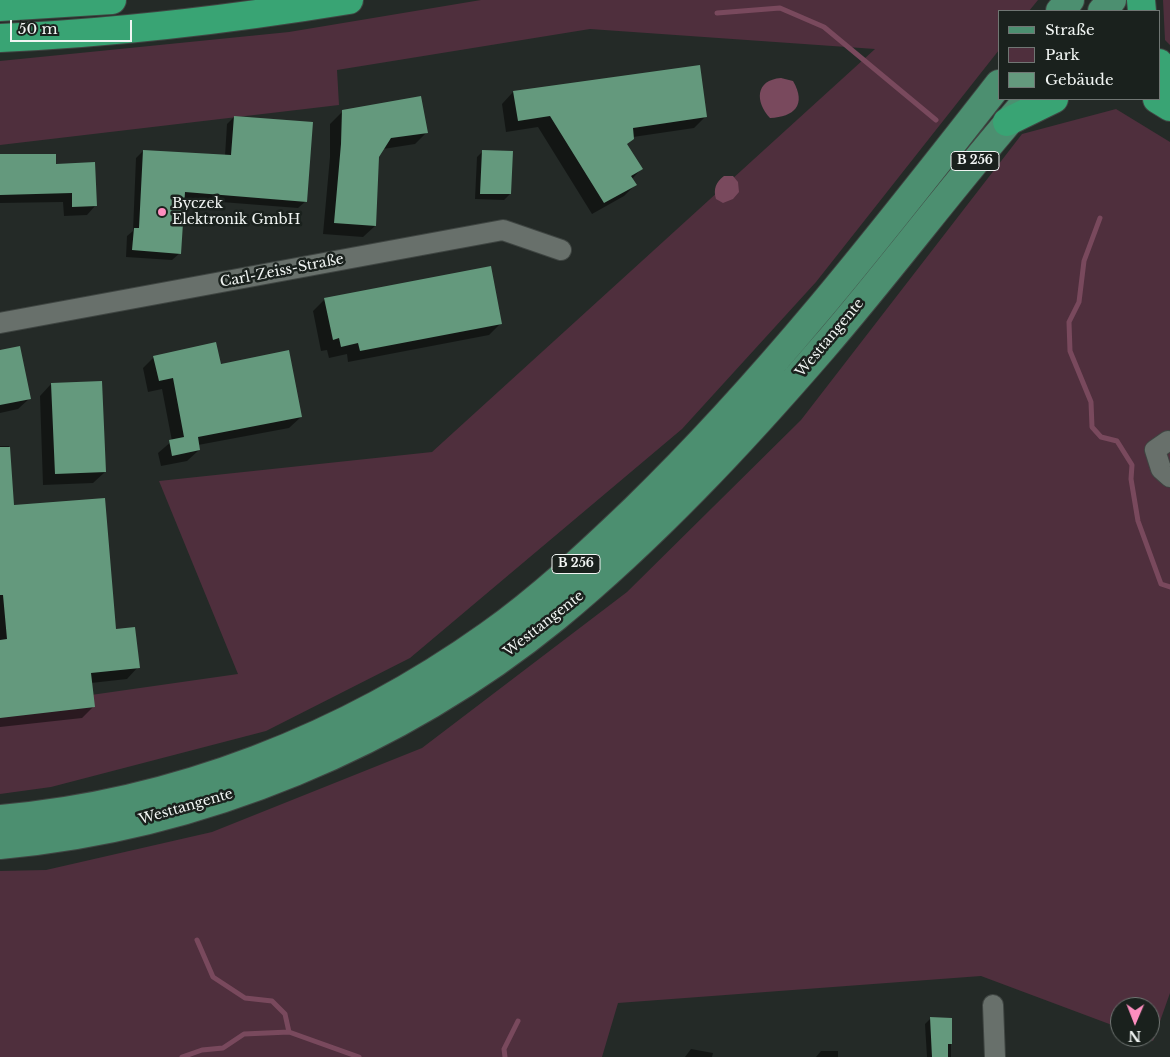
<!DOCTYPE html>
<html>
<head>
<meta charset="utf-8">
<style>
  body { margin:0 }
  #map { position:relative; width:1170px; height:1057px; overflow:hidden; background:#242a27; font-family:"Libre Baskerville",serif }
  canvas { display:block }
  .legend { position:absolute; left:998px; top:10px; width:162px; height:90px; box-sizing:border-box; background:#1a211d; border:1px solid #707673; margin:0; padding:6px 9px; list-style:none; font-size:15px; color:#f1f5f3 }
  .legend li { display:flex; align-items:center; gap:10px; height:25px }
  .legend b { width:25px; border:1px solid #707673 }
  .north { position:absolute; left:1110px; top:997px; width:50px; height:50px; box-sizing:border-box; background:#1a211d; border:1px solid #707673; border-radius:50%; rotate:181deg; font-size:14px; font-weight:700; line-height:20px; text-align:center; color:#f1f5f3 }
  .north::after { content:''; display:block; margin:auto; width:18px; height:22px; background:#fd8ebf; clip-path:polygon(50% 0,100% 100%,50% 72%,0 100%) }
  .scale { position:absolute; left:10px; top:20px; width:122px; height:22px; box-sizing:border-box; border:2px solid #f1f5f3; border-top:0; padding-left:6px; font-size:15px; line-height:18px; white-space:nowrap; color:#f1f5f3; -webkit-text-stroke:4px #1a211d; paint-order:stroke }
</style>
</head>
<body>
<div id="map">
<canvas width="1170" height="1057"></canvas>
<ul class="legend">
<li><b style="height:6px;background:#4c8f70"></b>Straße</li>
<li><b style="height:14px;background:#4f2f3d"></b>Park</li>
<li><b style="height:14px;background:#64997d"></b>Gebäude</li>
</ul>
<div class="north">N</div>
<div class="scale">50 m</div>
</div>
<script>
const ctx = document.querySelector('canvas').getContext('2d');
ctx.lineJoin = 'round';
function fill(path, color) {
  ctx.fillStyle = color;
  ctx.fill(path, 'evenodd');
}
function stroke(path, color, width, dash) {
  ctx.strokeStyle = color;
  ctx.lineWidth = width;
  ctx.lineCap = dash ? 'butt' : 'round';
  ctx.setLineDash(dash || []);
  ctx.stroke(path);
}
function write(font, color, halo, rows, align = 'center') {
  ctx.font = font + ' "Libre Baskerville",serif';
  ctx.lineWidth = 5;
  ctx.setLineDash([]);
  ctx.textBaseline = 'middle';
  ctx.strokeStyle = halo;
  ctx.fillStyle = color;
  for (const [text, x, y, turn = 0] of rows) {
    ctx.save();
    ctx.translate(x, y);
    ctx.rotate((+turn || 0) * Math.PI / 180);
    ctx.textAlign = isNaN(turn) ? turn : align;
    if (halo) ctx.strokeText(text, 0, 0);
    ctx.fillText(text, 0, 0);
    ctx.restore();
  }
}
fill(new Path2D(`
  M481 0H1038L1029 11H999V50L816 282 682 429 410 658 266 731 51 787 0 794V708L238 674 159 481 432 452 875 49 590 29 337 70 339 105 0 145V61L289 32Z
  M1163 0H1170V45L1165 40Z
  M1116 109 1170 142V993L1153 1041 1143 1037H1150V1007H1120V1028L981 976 618 1003 602 1057H0V871L46 870 212 832 422 748 627 592 801 420 1022 134Z`), '#4f2f3d');
fill(new Path2D(`
  M781 78 793 81C807 105 794 117 770 118 755 102 755 80 781 78Z
  M724 176H733L738 182 739 192 733 199 723 203 716 199C713 189 716 182 724 176Z`), '#79495d');
fill(new Path2D(`
  M513 92 706 116 694 128 633 137 626 145 641 169 632 179 635 185 624 196 592 214 538 127 506 132 502 104Z
  M342 112 427 132 415 144 383 149 378 156 375 226 363 237 323 234 330 157V124Z
  M234 117 306 201 298 208 183 199 180 253 172 260 126 257 127 236 133 231 136 158 143 151 225 156 227 124Z
  M483 151 510 194 504 200 475 199 477 157Z
  M0 156 55 165 95 206 87 215 64 216 63 202 0 203Z
  M325 299 501 323 489 335 348 362 347 354 329 358 327 350 321 351 313 311Z
  M0 352 30 398 18 409 0 413Z
  M154 357 220 365 301 417 289 428 198 445 199 450 187 461 161 466 158 453 172 441 162 389 148 392 143 368Z
  M51 384 105 472 93 483 43 485 40 396Z
  M0 446H9L13 506 114 630 138 667 127 679 91 683 94 706 82 718 0 727Z
  M930 1019H951V1057H927L925 1024Z
  M691 1049 713 1053 712 1057H685Z
  M821 1051H838V1057H816Z`), '#0007');
stroke(new Path2D(`
  M717 13 780 8 824 27 936 120
  M1100 218 1084 261 1079 302 1069 322 1070 351 1091 402 1092 427 1101 437 1117 441 1132 465 1131 479 1138 521 1161 584 1170 587
  M197 940 213 977 245 998 272 1001 285 1014 289 1032
  M182 1057 202 1050 223 1048 244 1034 289 1032 359 1057
  M505 1057 504 1049 518 1021`), '#79495d', 5);
fill(new Path2D(`
  M700 65 707 117 633 128 634 139 627 144 643 169 631 176 637 185 604 203 550 116 518 121 513 91Z
  M421 96 428 133 391 138 379 157 376 226 334 223 341 144 342 110Z
  M234 116 313 122 307 202 185 192 181 254 132 250 134 228H139L143 150 231 155Z
  M482 150 513 151 511 194H480Z
  M0 154H56V164L95 162 97 206 72 207V193L0 195Z
  M491 266 502 324 360 351 358 343 341 347 339 338 333 340 324 298Z
  M216 342 221 364 289 350 302 417 198 437 200 450 172 456 169 440 184 437 173 378 159 381 153 356Z
  M20 346 31 399 0 405V350Z
  M102 381 106 472 55 474 51 383Z
  M0 447H10L14 505 105 498 116 629 135 627 140 668 91 673 95 707 0 718V640L7 639 3 595H0Z
  M930 1017 952 1018V1044H948V1057H932Z`), '#64997d');
const minor = new Path2D(`
  M0 323 503 230 561 250
  M1170 442 1168 441 1155 450 1161 469 1170 477
  M993 1005 995 1057`);
const primary = new Path2D(`
  M1060 11 1070 0
  M1102 11 1112 0
  M0 819C175 804 346 737 489 635 541 598 588 554 635 509 769 379 884 231 999 84
  M0 845C201 827 400 744 556 617 654 536 741 443 823 348 892 268 954 184 1023 105`);
const motorway = new Path2D(`
  M1141 0 1142 11
  M0 7 112 0
  M0 38C117 33 233 19 349 0
  M1159 63 1167 79
  M1157 99 1170 107
  M1007 122 1054 99`);
stroke(minor, '#3f4542', 22);
stroke(primary, '#3f4542', 30);
stroke(motorway, '#3f4542', 30);
stroke(minor, '#68706b', 20);
stroke(primary, '#4c8f70', 28);
stroke(motorway, '#39a474', 28);
for (const [x, y, r, color] of [
  [162,212,5,"#fd8ebf"]
]) {
  const dot = new Path2D();
  dot.arc(x, y, r, 0, 2 * Math.PI);
  ctx.fillStyle = color;
  ctx.fill(dot);
  stroke(dot, '#1a211d', 2);
}
for (const [x, y, w] of [
  [975,161,48],
  [576,564,48]
]) {
  const box = new Path2D();
  box.roundRect(x - w / 2, y - 9.5, w, 19, 4);
  ctx.fillStyle = '#1a211d';
  ctx.fill(box);
  stroke(box, '#f1f5f3', 1);
}
write('bold 12px', '#f1f5f3', null, [
  ["B 256",975,161],
  ["B 256",576,564]
]);
write('14px', '#f1f5f3', '#1a211d', [
  ["Byczek",172,204],
  ["Elektronik GmbH",172,220]
], 'left');
write('14px', '#f1f5f3', '#1a211d', [
  ["Carl-Zeiss-Straße",282,271,-11],
  ["Westtangente",830,338,-50],
  ["Westtangente",544,624,-38],
  ["Westtangente",186,807,-16]
]);
</script>
</body>
</html>
